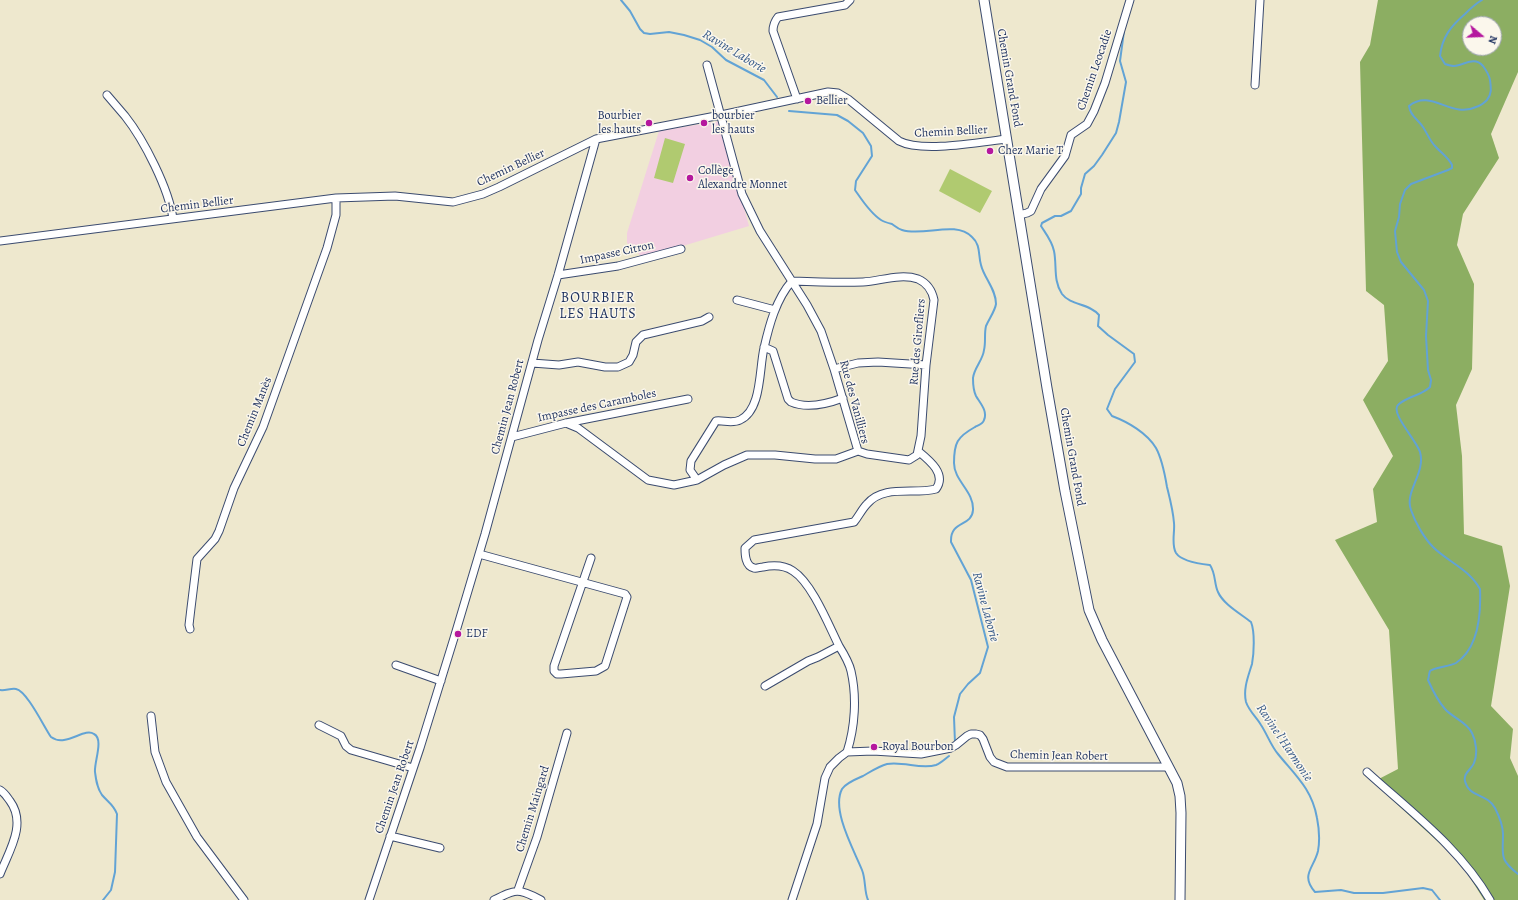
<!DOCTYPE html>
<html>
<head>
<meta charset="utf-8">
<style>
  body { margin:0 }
  #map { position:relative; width:1518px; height:900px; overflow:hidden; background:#eee8ce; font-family:Alegreya,serif }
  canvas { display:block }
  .north { position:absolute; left:1462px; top:16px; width:40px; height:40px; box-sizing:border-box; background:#fbf7ec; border:1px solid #a1a7b3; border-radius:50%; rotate:109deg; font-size:11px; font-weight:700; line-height:16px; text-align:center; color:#1b2f5e }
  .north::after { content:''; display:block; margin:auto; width:14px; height:18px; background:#b5179e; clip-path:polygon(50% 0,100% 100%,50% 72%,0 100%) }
</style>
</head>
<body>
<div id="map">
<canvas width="1518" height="900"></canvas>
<div class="north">N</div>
</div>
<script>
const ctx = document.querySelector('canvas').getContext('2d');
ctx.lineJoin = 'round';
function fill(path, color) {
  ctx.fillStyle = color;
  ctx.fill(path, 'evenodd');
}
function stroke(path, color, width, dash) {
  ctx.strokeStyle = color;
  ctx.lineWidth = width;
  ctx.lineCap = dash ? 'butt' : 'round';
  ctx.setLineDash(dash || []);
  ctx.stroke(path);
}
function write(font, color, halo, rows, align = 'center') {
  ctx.font = font + ' Alegreya,serif';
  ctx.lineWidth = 3;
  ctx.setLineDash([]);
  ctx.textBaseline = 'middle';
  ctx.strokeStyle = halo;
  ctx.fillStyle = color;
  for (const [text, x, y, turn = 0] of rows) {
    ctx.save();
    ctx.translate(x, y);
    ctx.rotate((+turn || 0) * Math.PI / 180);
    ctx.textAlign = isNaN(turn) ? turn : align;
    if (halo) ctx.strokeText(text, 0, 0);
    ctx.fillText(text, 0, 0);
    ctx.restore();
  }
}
fill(new Path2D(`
  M720 121 749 226 643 258 627 243V233L659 131Z`), '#f2cfe1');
fill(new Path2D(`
  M665 138 685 144 673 183 654 178Z
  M950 169 992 191 980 213 939 191Z`), '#b0ca70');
fill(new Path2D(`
  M1378 0H1518V72L1491 134 1499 158 1463 214 1457 245 1474 284 1472 369 1456 405 1462 456 1464 534 1502 546 1510 586 1491 706 1513 729 1510 758 1518 776V900H1484L1461 863 1373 782 1398 769 1389 630 1335 540 1377 522 1373 489 1393 456 1363 400 1388 361 1384 305 1366 291 1360 62 1370 45ZM1470 24H1494V48H1470Z`), '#8cae62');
stroke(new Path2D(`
  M621 0 630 11 640 29 644 33 650 34 669 32 684 35 700 40 712 47 726 60 764 80 777 97
  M1482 0C1475 4 1470 9 1465 14 1451 26 1442 37 1440 56L1445 64C1448 65 1451 66 1454 66 1465 65 1474 56 1483 66 1486 70 1489 75 1490 80 1491 88 1492 94 1487 100 1484 103 1480 106 1476 107 1451 119 1431 88 1409 106 1410 116 1418 119 1423 127 1427 133 1430 141 1435 146 1441 153 1448 157 1452 165V168L1448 170 1411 184 1405 190 1400 204 1399 217 1395 231 1397 252 1401 262 1424 290 1428 301 1426 336 1428 370 1431 380 1430 387C1421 396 1407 396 1398 405 1390 413 1417 441 1420 452 1426 473 1404 492 1411 510 1415 522 1424 538 1433 547 1448 562 1469 569 1480 589 1481 613 1479 648 1456 663 1451 666 1432 668 1430 671 1429 673 1429 677 1428 680 1432 689 1438 701 1445 709 1453 718 1467 722 1472 733 1476 741 1478 754 1474 763 1472 769 1463 773 1465 781 1469 798 1487 793 1495 808 1499 816 1503 826 1503 834 1503 856 1499 859 1518 874
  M1124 31 1120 61 1126 82 1119 122 1116 133 1102 155 1094 166 1085 174 1081 188V194L1071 211 1061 216H1055L1042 223 1041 226C1046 234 1052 241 1054 251 1057 265 1053 281 1062 294 1071 306 1089 303 1099 315L1098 326 1108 335 1134 354 1135 362 1115 389 1107 409 1112 416C1128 422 1147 433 1156 448 1162 459 1165 475 1167 487 1170 499 1173 510 1174 523 1175 532 1171 545 1176 553 1182 562 1201 564 1210 565 1216 574 1214 584 1218 592 1223 604 1241 614 1251 622 1255 632 1254 653 1252 664 1248 677 1243 689 1246 702 1249 711 1257 718 1261 725 1267 734 1271 746 1278 754 1295 775 1312 789 1317 818 1319 828 1320 840 1318 851 1314 868 1300 875 1315 892L1341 890 1354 893H1383L1423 888 1432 890 1440 900
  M789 111 837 115 848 121 863 133 871 146 872 156 856 181 855 190C862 200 870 213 881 220 884 222 888 223 892 224 895 226 898 229 902 230 924 237 955 220 972 237 981 245 978 255 981 265 984 278 996 289 996 304 995 311 989 319 986 326 984 334 986 342 984 350 983 360 974 368 973 378 973 384 973 390 976 396 980 403 988 411 984 420 983 424 979 425 975 427 957 437 954 443 954 463 954 481 974 491 973 510 972 527 950 520 951 542L971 580 988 647 980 673 968 684 960 694 954 717 955 743
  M0 690C5 691 11 688 16 689 27 691 44 727 51 737 66 748 84 727 94 734 104 739 94 762 95 772 96 780 97 788 102 795 108 802 114 805 117 814L115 872 111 890 103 900
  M868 900C864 891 866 880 862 870 854 850 831 810 842 789 846 783 856 779 863 776 870 772 879 766 887 764 904 761 921 770 936 765 941 763 945 759 949 756`), '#62a3d5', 2);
const street = new Path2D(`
  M707 65 742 194 760 231 807 305 821 331 834 369 858 451
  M1255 85 1260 0
  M107 95C113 102 119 109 125 116 144 140 169 189 173 219
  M797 99 773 31C773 25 774 22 778 17L845 5 850 0
  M1019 215 1027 213 1031 211 1041 189 1065 156 1071 135 1087 124 1094 111 1105 83 1130 0
  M0 241 336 198 395 196 453 202 483 194 499 187 596 139 721 115 828 92 838 93 848 99 899 141C922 153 980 142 1007 139
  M558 275 618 266 681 249
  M737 300 775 310
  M764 347 773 351 788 399 791 402C807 409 827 404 843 398
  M532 363 559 365 578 362 605 367H618L629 362 633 355 636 342 643 335 702 321 709 317
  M834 369 858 363 878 362 926 365
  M566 423 578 428 648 480 674 485 697 480 724 465 747 455H775L815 459H836L858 451
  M512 437 566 423 688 399
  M697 480 690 470 691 461 716 421C723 420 732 424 740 420 762 410 759 369 764 348 769 326 776 299 792 281 815 282 839 283 863 282 880 281 901 273 918 279 927 283 932 290 934 300L926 365 921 436 917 455 909 460 867 454 858 451
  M479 554 625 594 627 597 605 666 596 671 561 674H557L554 671V666L591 558
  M190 629 189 625 191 608 197 559 215 539 219 531 234 488 263 427 327 248 336 215V198
  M839 646C829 626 812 583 793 571 784 565 773 565 763 567 760 567 756 569 754 568 745 566 745 554 745 548L754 540 854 522C859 516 862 509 867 504 884 484 914 495 936 489 947 474 929 460 918 451
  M396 665 441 681
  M765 686 808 661 818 657 839 646C844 654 849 662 851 671 857 697 855 727 847 752
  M151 716 155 752 166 782 197 837 244 900
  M319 725 341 736 346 746 351 750 413 768
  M1367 772C1411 812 1460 848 1490 900
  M0 790C5 793 7 797 10 801 27 824 9 851 0 874
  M390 836 440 848
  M518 890 537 837 567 733
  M369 900 420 748 454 638 485 534 538 340 558 275 596 139
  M494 900C516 889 518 888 541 900
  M792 900 817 824 825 778 830 767 839 758 847 752 873 751 921 754 951 748 956 745 967 736 971 734H976L980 735 983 739 990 757 994 762 1007 767H1168`);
const secondary = new Path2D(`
  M984 0 1047 388 1065 491 1089 610 1102 640 1177 783 1180 796 1181 813 1180 900`);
stroke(street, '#3b4b6f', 9);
stroke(secondary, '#3b4b6f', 11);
stroke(street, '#fff', 7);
stroke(secondary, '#fff', 9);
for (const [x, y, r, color] of [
  [808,101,4,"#b5179e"],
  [649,123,4,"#b5179e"],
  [704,123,4,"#b5179e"],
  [990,151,4,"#b5179e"],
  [690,178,4,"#b5179e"],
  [458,634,4,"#b5179e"],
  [874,747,4,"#b5179e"]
]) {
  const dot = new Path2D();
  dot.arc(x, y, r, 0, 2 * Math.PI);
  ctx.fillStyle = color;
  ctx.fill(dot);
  stroke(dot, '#fbf7ec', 1.5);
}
write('12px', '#1b2f5e', '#fbf7ec', [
  ["Chemin Leocadie",1095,70,-71],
  ["Chemin Grand Fond",1009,78,80],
  ["Chemin Bellier",951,132,-3],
  ["Chemin Bellier",511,168,-25],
  ["Chemin Bellier",197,205,-7],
  ["Impasse Citron",617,253,-12],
  ["Rue des Girofliers",918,342,-85],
  ["Rue des Vanilliers",854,402,75],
  ["Impasse des Caramboles",597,406,-12],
  ["Chemin Jean Robert",508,407,-75],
  ["Chemin Manès",255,412,-68],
  ["Chemin Grand Fond",1072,457,80],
  ["Chemin Jean Robert",1059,756,1],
  ["Chemin Jean Robert",395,787,-71],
  ["Chemin Maingard",533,809,-73]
]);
write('12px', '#1b2f5e', '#fbf7ec', [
  ["Bellier",816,101],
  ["Bourbier",641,116,"right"],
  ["les hauts",641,130,"right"],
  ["bourbier",712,116],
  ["les hauts",712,130],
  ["Chez Marie T",998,151],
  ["Collège",698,171],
  ["Alexandre Monnet",698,185],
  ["EDF",466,634],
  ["Royal Bourbon",882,747]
], 'left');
write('italic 13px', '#345888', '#fbf7ec', [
  ["Ravine Laborie",734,52,31],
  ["Ravine Laborie",985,607,75],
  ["Ravine l'Harmonie",1284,743,56]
]);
ctx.letterSpacing = '1px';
write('14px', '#1b2f5e', '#fbf7ec', [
  ["BOURBIER",598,299],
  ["LES HAUTS",598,315]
]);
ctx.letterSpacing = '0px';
</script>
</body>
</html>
